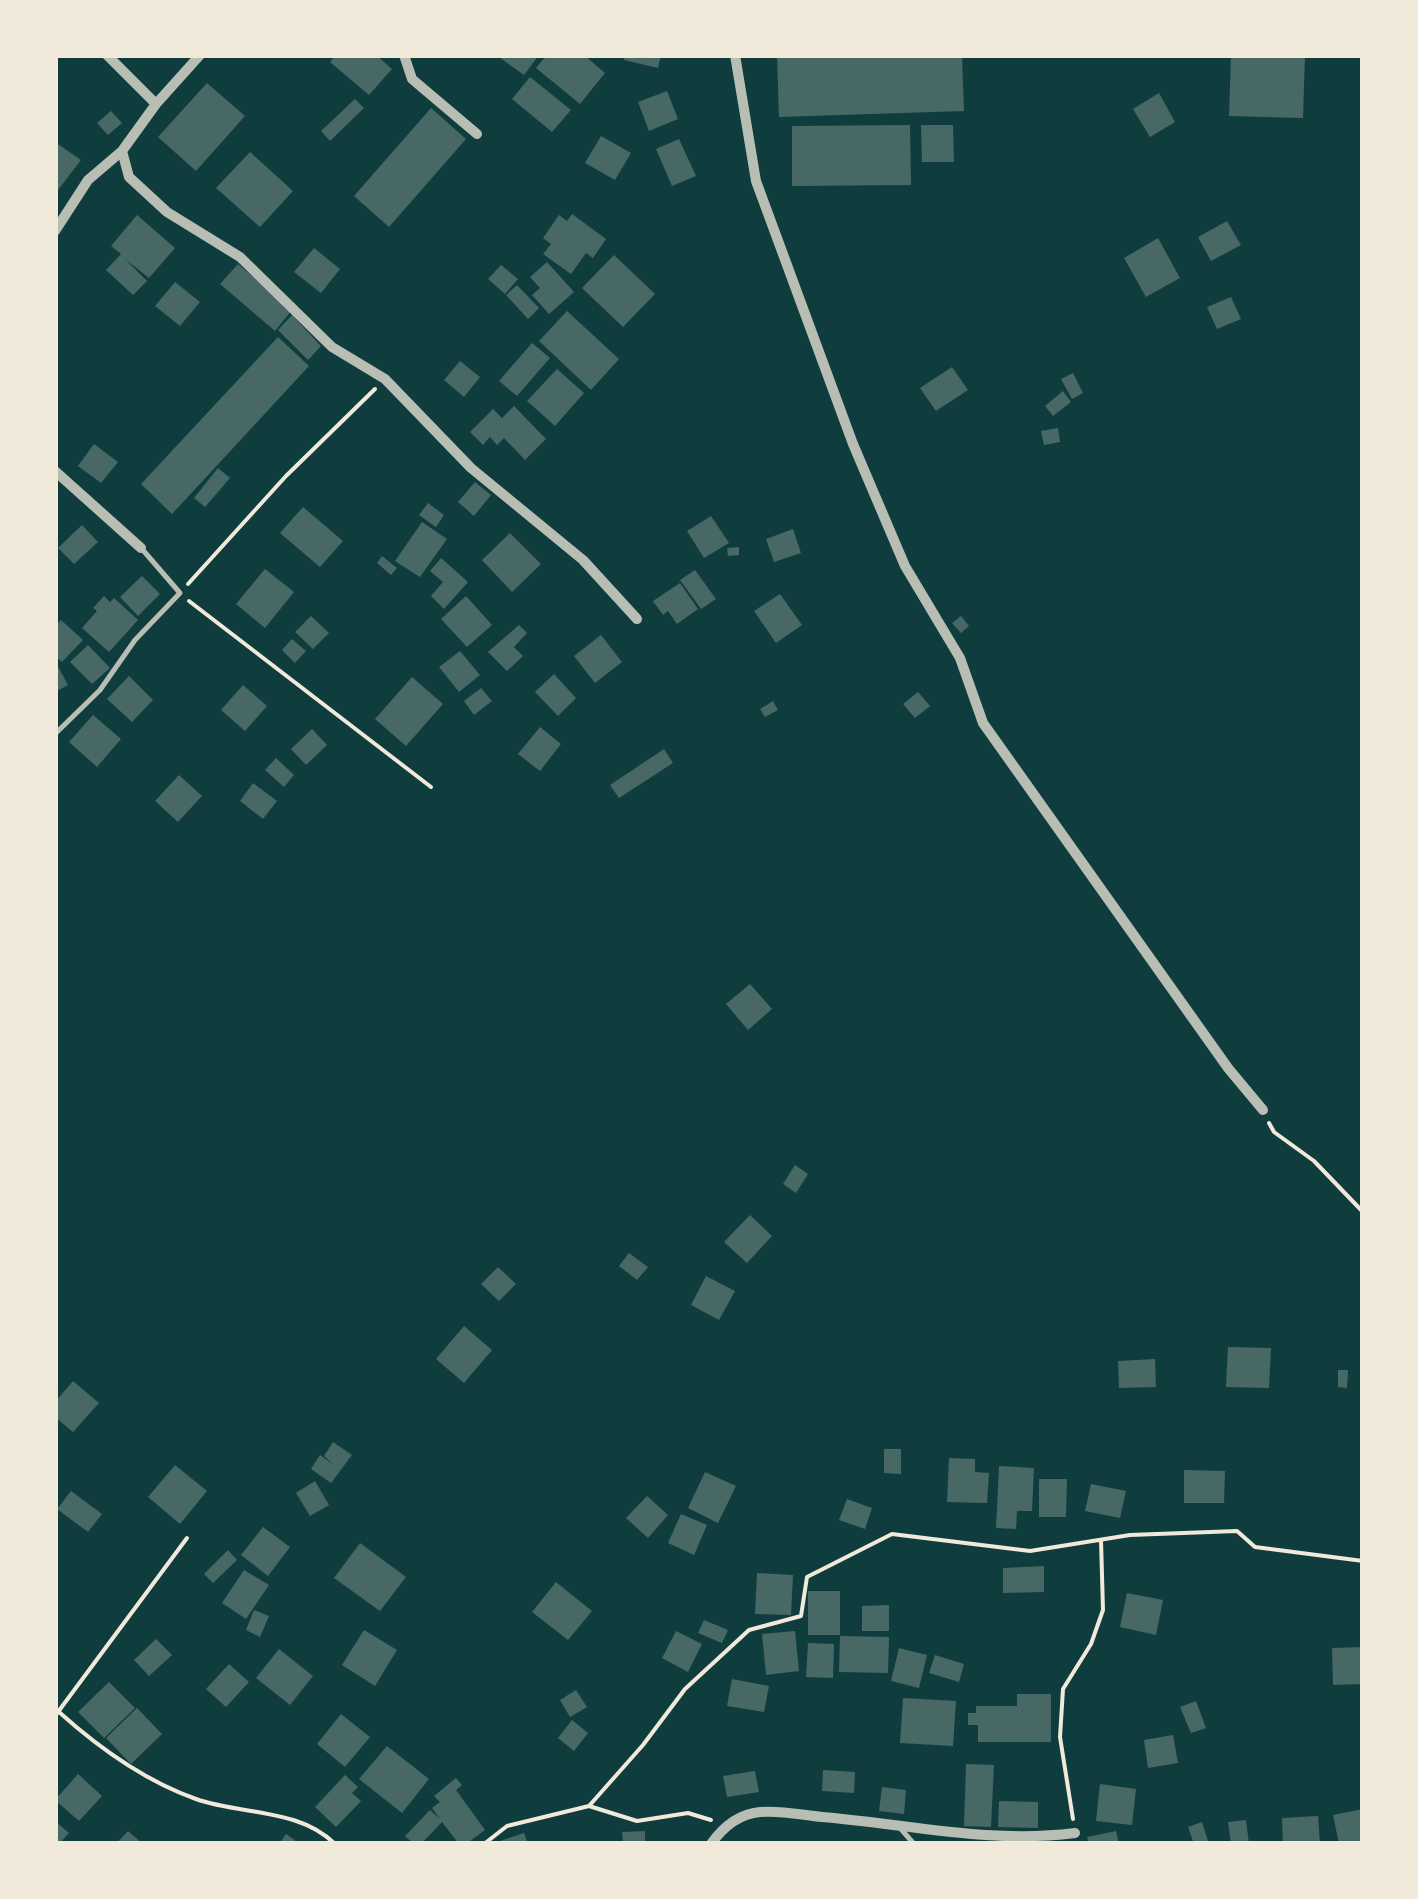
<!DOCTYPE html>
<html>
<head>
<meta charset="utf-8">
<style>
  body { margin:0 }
  #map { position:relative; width:1418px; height:1899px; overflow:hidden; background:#0f3d3e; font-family:Figtree,sans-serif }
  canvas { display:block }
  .frame { position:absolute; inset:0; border:58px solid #f1e9da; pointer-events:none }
</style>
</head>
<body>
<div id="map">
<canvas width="1418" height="1899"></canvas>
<div class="frame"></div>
</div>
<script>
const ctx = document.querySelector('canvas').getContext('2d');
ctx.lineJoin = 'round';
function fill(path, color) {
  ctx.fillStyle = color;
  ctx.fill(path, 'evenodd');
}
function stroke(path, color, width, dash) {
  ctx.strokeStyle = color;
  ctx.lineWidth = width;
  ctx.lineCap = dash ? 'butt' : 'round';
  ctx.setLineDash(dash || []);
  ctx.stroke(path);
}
fill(new Path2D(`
  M336 55H376L392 69 369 95 330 62Z
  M496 55H539L524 75Z
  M547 55H584L605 73 580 104 536 68Z
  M625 55H661L658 68 624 60Z
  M777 55H962L964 111 779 117Z
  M1231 55H1305L1303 118 1229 116Z
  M530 77 571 110 552 132 512 99Z
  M207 83 245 116 196 171 158 137Z
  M667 91 678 119 649 131 638 102Z
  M1159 93 1175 122 1150 137 1133 109Z
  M355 99 364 108 330 141 321 131Z
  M431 108 466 139 389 227 354 196Z
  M111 111 122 123 108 135 97 123Z
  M910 125 911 185 792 186V126Z
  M921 125H953L954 162H922Z
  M601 136 631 153 615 180 585 163Z
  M679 139 696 176 672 186 656 149Z
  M55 142 81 160 55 194Z
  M250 152 293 191 260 227 216 188Z
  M572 214 606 239 593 258 586 253 571 274 543 254 551 244 543 238 559 215 567 221Z
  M137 215 175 248 149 278 125 259 147 281 133 295 106 270 121 254 111 246Z
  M1227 221 1241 245 1211 261 1198 237Z
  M1158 238 1180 278 1146 297 1124 258Z
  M314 248 340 269 321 293 294 272Z
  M614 255 655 294 623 327 582 288Z
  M547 262 574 292 549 314 532 295 540 288 530 277Z
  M238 264 292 310 275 331 220 284Z
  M501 265 518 279 505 294 488 279Z
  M175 282 200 302 180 326 155 306Z
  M517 285 539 308 528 319 506 295Z
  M1231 297 1241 319 1217 329 1207 307Z
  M567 311 619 359 591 390 539 341Z
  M292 315 321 346 308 360 278 330Z
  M278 337 309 366 172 514 141 484Z
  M532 343 550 358 517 396 499 381Z
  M460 361 480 377 464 397 444 380Z
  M952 367 968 390 936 411 920 388Z
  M557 369 584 393 555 426 527 401Z
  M1073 373 1083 393 1072 399 1061 379Z
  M1063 391 1071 402 1053 416 1045 406Z
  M514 406 546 439 525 460 504 438 497 445 490 437 483 445 470 432 493 409 502 418Z
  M1058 428 1060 442 1044 445 1041 431Z
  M94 444 118 462 101 483 78 466Z
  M218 468 230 478 205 507 194 498Z
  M475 482 491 495 474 516 458 502Z
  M428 503 444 515 436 527 419 515Z
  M303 507 343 541 320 567 280 533Z
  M711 516 729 543 704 558 687 531Z
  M422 522 447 539 420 577 395 561Z
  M82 525 98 542 74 564 58 548Z
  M793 529 801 553 774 562 766 539Z
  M510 533 541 564 512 592 482 560Z
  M739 547V555L728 556 727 548Z
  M382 556 397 568 391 575 377 563Z
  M441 558 468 582 444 609 431 596 443 582 430 571Z
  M265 569 294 592 265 628 236 604Z
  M695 570 716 599 701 609 680 580Z
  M142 576 160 594 138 616 120 597Z
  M680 583 698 609 677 624 668 611 663 615 653 601Z
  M780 594 802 625 776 643 754 611Z
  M104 596 110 602 114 598 138 620 109 652 82 628 97 611 93 608Z
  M466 596 492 625 467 647 441 619Z
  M311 616 329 633 313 649 295 632Z
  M961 616 969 626 961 633 952 623Z
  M61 620 83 640 62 662 55 656V626Z
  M519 625 527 633 514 647 523 656 507 671 488 652Z
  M601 635 622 662 595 683 574 656Z
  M292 639 306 651 295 663 282 650Z
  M88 645 110 668 92 684 70 662Z
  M460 651 480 675 459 692 439 667Z
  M55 661 68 685 55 692Z
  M554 674 576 698 558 716 535 692Z
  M129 676 153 700 132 722 107 699Z
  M412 677 443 704 406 746 375 719Z
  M243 685 267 706 245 731 221 710Z
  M481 688 492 701 474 715 464 701Z
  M918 692 930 706 915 718 903 704Z
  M773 701 778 710 765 717 760 709Z
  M93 715 121 739 97 767 69 742Z
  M540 727 561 744 540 771 518 754Z
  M312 729 327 745 306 765 291 749Z
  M664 749 673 763 619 798 610 785Z
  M276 758 294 775 284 787 265 770Z
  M179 775 202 796 178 822 155 801Z
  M253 783 277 801 263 819 240 801Z
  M750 984 772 1009 748 1030 726 1004Z
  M795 1165 808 1174 796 1193 783 1184Z
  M750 1215 772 1236 747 1263 724 1242Z
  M629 1253 648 1267 637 1280 619 1266Z
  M498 1267 516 1284 499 1301 481 1284Z
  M706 1276 735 1291 719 1320 691 1305Z
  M464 1326 492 1350 464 1383 436 1359Z
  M1228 1347 1271 1348 1269 1388 1226 1387Z
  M1155 1359 1156 1387 1119 1388 1118 1361Z
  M1338 1370H1348L1347 1388 1338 1387Z
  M73 1381 99 1403 73 1432 55 1417V1402Z
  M333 1442 352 1455 331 1483 311 1469 320 1455 334 1465 324 1456Z
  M884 1449H901V1474L884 1473Z
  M949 1458 975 1459V1472L989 1473 987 1503 947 1502Z
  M175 1465 207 1491 180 1524 148 1497Z
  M999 1466 1034 1468 1032 1511H1017L1016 1529 996 1528Z
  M1184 1470 1225 1471 1224 1503H1184Z
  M705 1472 736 1486 718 1523 688 1508Z
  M1039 1479H1067L1066 1517H1039Z
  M315 1481 329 1505 310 1516 296 1493Z
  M1091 1484 1126 1491 1120 1518 1085 1511Z
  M71 1491 102 1514 88 1532 57 1509Z
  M647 1496 668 1515 648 1538 626 1518Z
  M847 1499 872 1508 865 1529 839 1520Z
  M681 1514 707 1525 694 1555 668 1543Z
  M263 1527 290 1547 268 1576 241 1555Z
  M360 1543 406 1577 380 1611 334 1578Z
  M228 1550 237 1560 213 1583 204 1574Z
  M1044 1566V1592L1003 1593V1568Z
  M244 1570 269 1585 246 1619 222 1603Z
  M757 1573 793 1575 791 1615 755 1614Z
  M556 1582 592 1611 568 1640 532 1612Z
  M808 1591H840V1635H808Z
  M1127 1593 1163 1600 1156 1635 1120 1627Z
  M889 1605V1631H862V1606Z
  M254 1610 269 1616 260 1637 246 1630Z
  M704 1620 728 1630 722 1643 698 1633Z
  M364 1630 397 1650 375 1686 342 1665Z
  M676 1631 702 1644 688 1672 662 1658Z
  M795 1631 799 1671 766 1675 762 1634Z
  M840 1636 889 1637 888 1673 839 1672Z
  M156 1639 172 1655 149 1676 134 1660Z
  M808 1643 834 1644 833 1678 806 1677Z
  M1363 1647V1684L1333 1685 1332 1648Z
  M899 1648 927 1655 919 1688 891 1681Z
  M279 1649 313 1676 290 1705 256 1678Z
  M935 1655 964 1664 959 1682 929 1673Z
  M229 1664 249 1682 226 1707 206 1689Z
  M732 1679 769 1686 764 1712 727 1706Z
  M109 1682 135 1708 104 1738 78 1712Z
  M576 1690 587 1707 570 1717 560 1700Z
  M1017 1694H1051V1742H978V1725H968V1713H976V1706H1017Z
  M903 1698 956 1701 953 1746 900 1743Z
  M1196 1701 1206 1728 1191 1733 1180 1707Z
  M137 1708 162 1734 131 1764 106 1738Z
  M341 1714 370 1737 345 1767 317 1744Z
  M572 1720 588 1733 574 1751 558 1738Z
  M1173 1735 1178 1763 1148 1768 1144 1740Z
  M387 1746 429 1779 402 1813 359 1779Z
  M966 1764 994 1765 991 1827 964 1826Z
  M823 1770 855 1772 854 1793 822 1791Z
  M755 1771 759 1792 727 1797 723 1776Z
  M78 1774 102 1796 79 1821 55 1800Z
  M345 1775 358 1787 352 1793 361 1801 336 1827 315 1807Z
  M456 1778 462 1785 456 1790 485 1830 466 1844H459L442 1822 421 1844H414L405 1836 430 1810 440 1819 432 1808 440 1802 434 1796Z
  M1100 1784 1136 1789 1132 1825 1096 1821Z
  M882 1787 906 1790 904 1814 879 1811Z
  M999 1801 1038 1802V1828L998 1827Z
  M1363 1809V1844H1339L1333 1815Z
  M1318 1816 1320 1844H1283L1282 1818Z
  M1246 1820 1249 1844H1231L1228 1822Z
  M55 1821 69 1833 59 1844H55Z
  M1202 1822 1209 1844H1194L1188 1827Z
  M128 1831 143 1844H116Z
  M645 1831V1844H623L622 1832Z
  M1116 1831 1119 1844H1089L1087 1837Z
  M524 1833 528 1844H494V1843Z
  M286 1834 300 1844H279Z`), '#486865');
stroke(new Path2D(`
  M188 584 286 476 375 389
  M189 601 431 787
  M1269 1123 1274 1132 1314 1161 1363 1212
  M59 1712C99 1748 145 1781 196 1799 241 1815 299 1808 335 1844
  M55 1716 187 1538
  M589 1806 643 1745 685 1689 749 1630 801 1616 807 1577 892 1534 1030 1551 1130 1535 1237 1531 1255 1547 1363 1561
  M1073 1819 1060 1737 1063 1689 1091 1644 1103 1610 1101 1540
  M484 1844 507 1826 589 1806 637 1821 688 1813 711 1820`), '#f1e9da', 4);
stroke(new Path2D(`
  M55 734 100 690 135 640 180 593 142 549
  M901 1829 914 1844`), '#b8beb3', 5);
stroke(new Path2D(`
  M107 55 156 104
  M404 55 412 79 477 134
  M735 55 756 181 853 444 905 566 960 658 983 723 1228 1068 1263 1110
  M122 151 129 177 167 212 240 257 332 347 385 379 471 468 583 560 637 619
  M55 231 88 180 122 151 156 104 200 55
  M55 471 141 548
  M711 1844C723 1827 738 1814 760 1812 779 1810 802 1815 822 1817 907 1824 989 1844 1075 1833`), '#b8beb3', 10);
</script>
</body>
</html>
